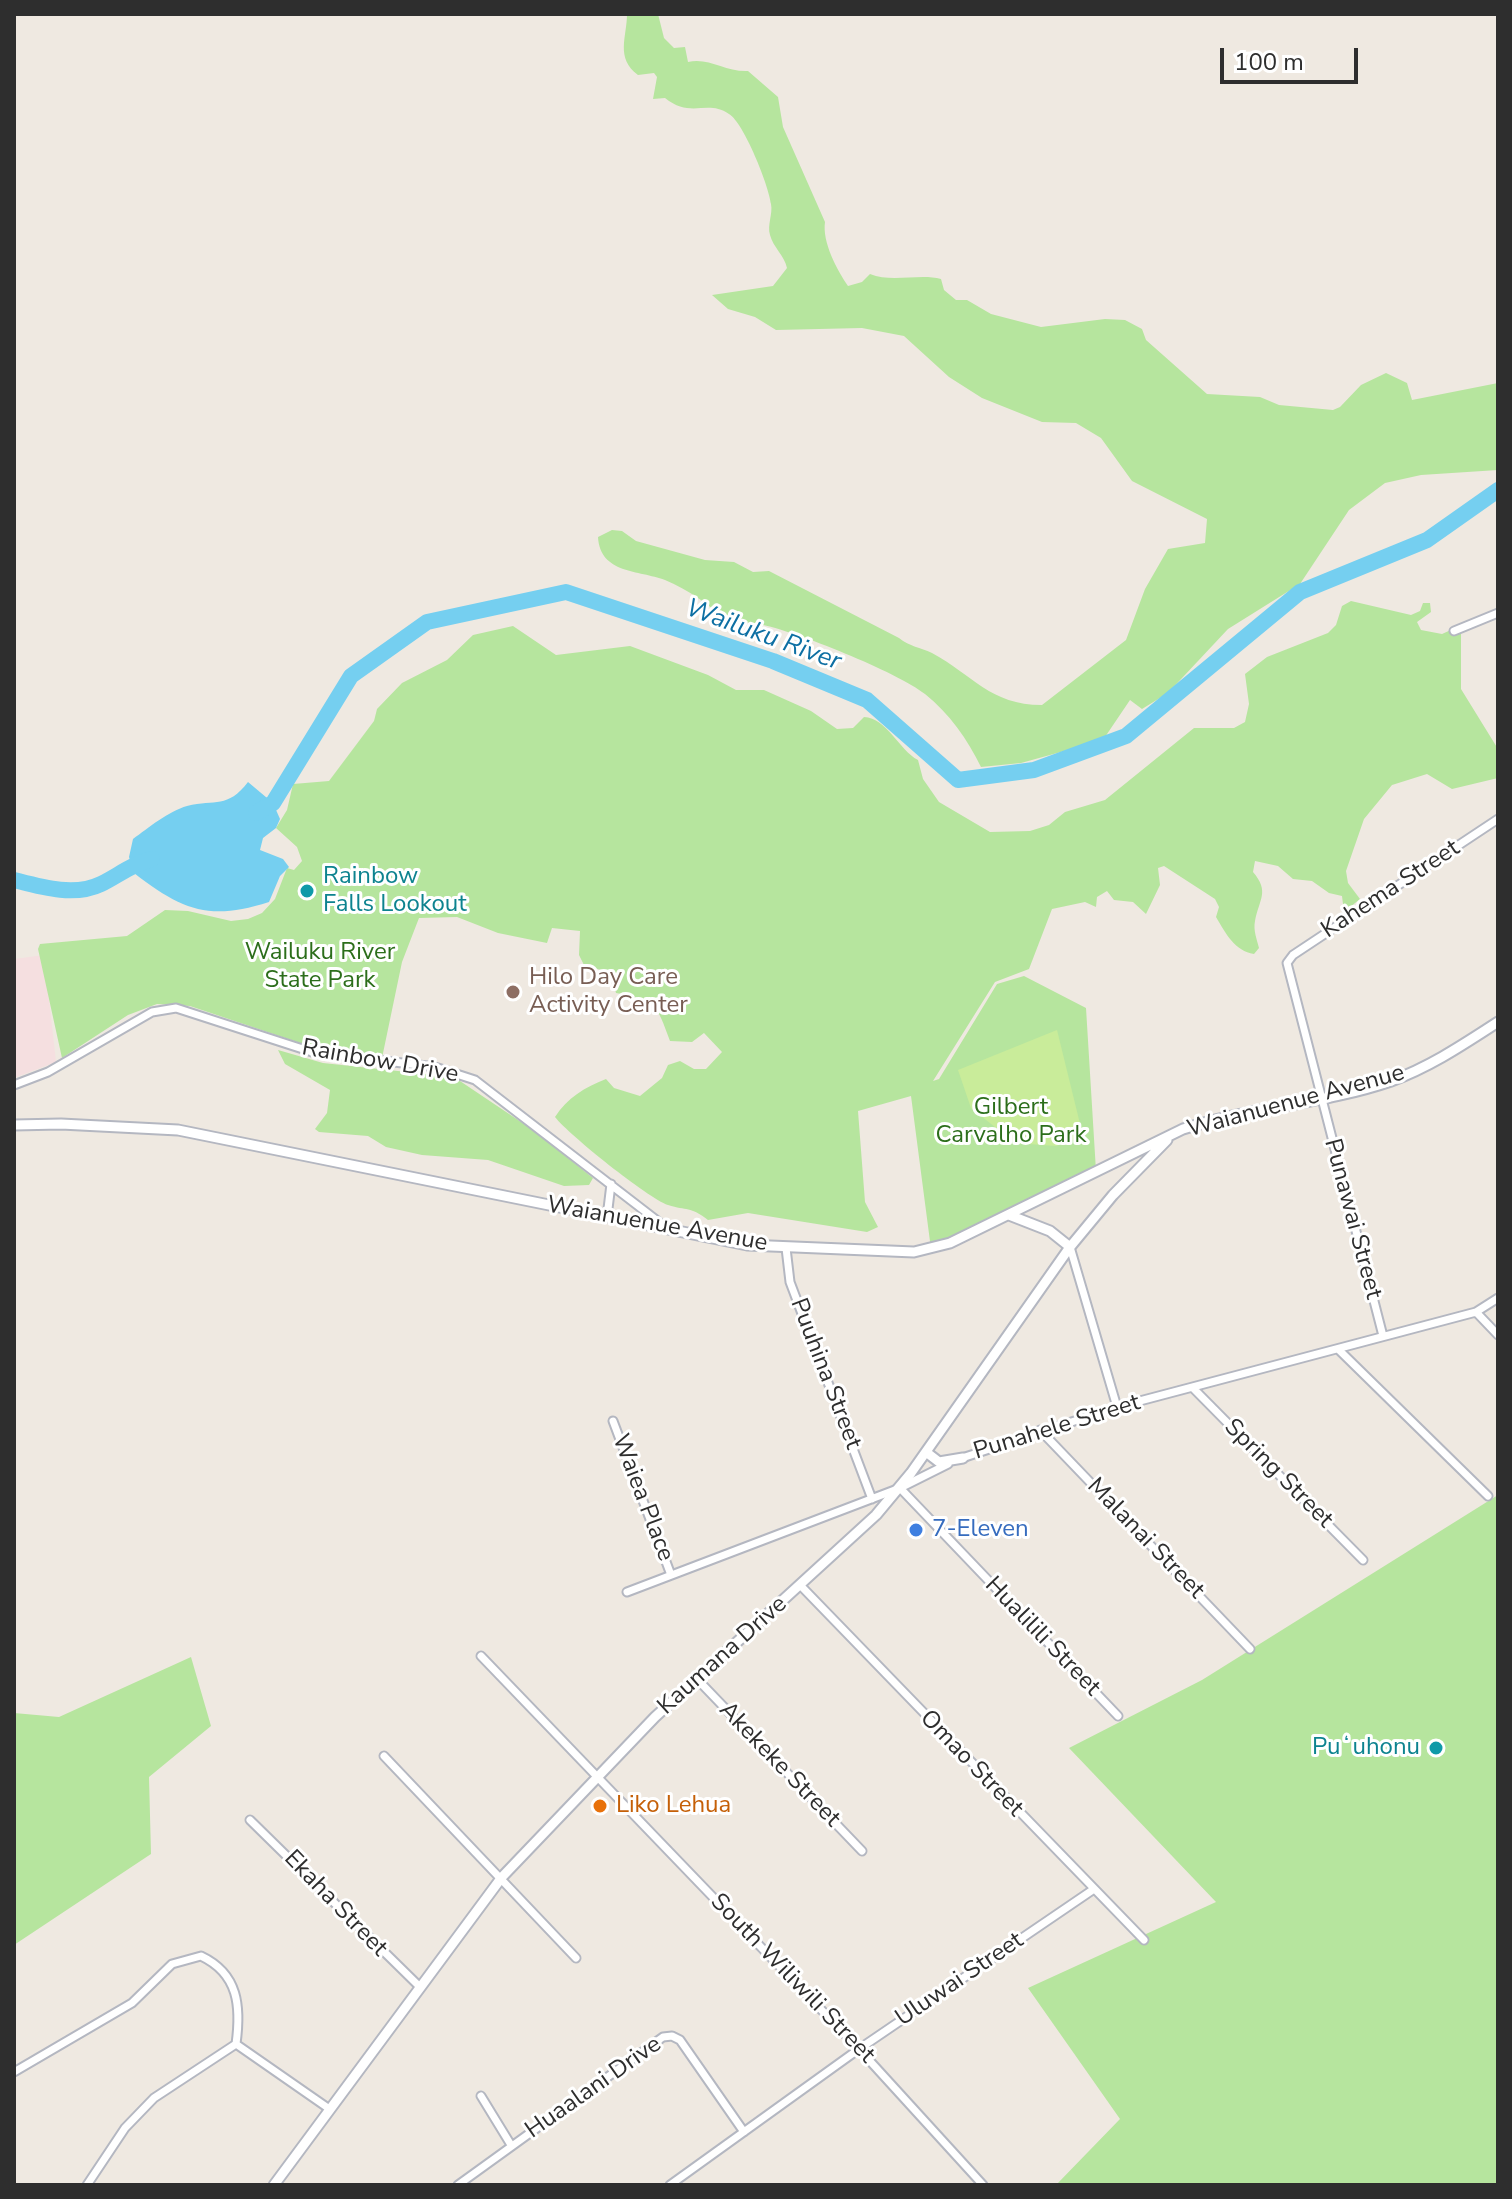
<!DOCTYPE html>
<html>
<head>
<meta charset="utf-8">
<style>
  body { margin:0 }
  #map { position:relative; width:1512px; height:2199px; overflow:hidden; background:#efe9e1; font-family:"Nunito Sans",sans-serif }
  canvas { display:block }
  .frame { position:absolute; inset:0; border:16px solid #2e2e2e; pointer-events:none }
  .scale { position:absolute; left:1220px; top:48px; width:138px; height:36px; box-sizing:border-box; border:4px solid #2e2e2e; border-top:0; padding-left:10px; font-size:24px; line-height:28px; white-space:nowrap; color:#2e2e2e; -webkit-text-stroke:6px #fff; paint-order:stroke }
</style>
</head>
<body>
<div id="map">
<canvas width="1512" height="2199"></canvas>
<div class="frame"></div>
<div class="scale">100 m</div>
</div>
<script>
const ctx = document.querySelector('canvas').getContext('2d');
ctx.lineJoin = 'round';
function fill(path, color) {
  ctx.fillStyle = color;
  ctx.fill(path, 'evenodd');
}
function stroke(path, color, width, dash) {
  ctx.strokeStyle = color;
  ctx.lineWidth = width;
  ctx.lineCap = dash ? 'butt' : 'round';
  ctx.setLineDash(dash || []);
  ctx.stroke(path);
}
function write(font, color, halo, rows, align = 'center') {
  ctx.font = font + ' "Nunito Sans",sans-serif';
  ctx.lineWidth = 6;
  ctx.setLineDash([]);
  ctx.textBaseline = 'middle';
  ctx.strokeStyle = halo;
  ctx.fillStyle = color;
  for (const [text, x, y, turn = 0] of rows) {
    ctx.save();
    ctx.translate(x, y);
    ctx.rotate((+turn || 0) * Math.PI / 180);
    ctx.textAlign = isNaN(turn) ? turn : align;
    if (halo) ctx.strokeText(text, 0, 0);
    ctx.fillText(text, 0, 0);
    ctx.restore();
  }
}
fill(new Path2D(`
  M44 955 56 1062 14 1078V959Z`), '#f5dfe0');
fill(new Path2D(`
  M627 14H658L664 38 674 48 685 47 688 62C709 57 725 72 748 71L778 97 783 127 825 222C822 242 837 270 848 286L862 282 870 274C892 283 920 273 941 279L944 290 956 300H967L991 314 1041 327 1105 319 1125 320 1142 329 1146 340 1207 394 1260 397 1279 405 1333 410 1340 407 1361 385 1386 373 1407 383 1412 400 1498 383V470L1421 475 1385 483 1349 510 1300 584 1228 629 1168 693 1142 709 1130 700 1105 737 1097 742 1021 763 981 767C968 740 949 713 925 694 897 672 795 631 759 624 749 622 738 623 728 623 710 605 689 590 665 580 639 570 600 574 598 537L612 530 622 531 636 541 705 560 734 562 753 572 769 571 899 638C910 647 920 647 932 653 973 675 990 705 1042 705L1126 640 1145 589 1168 549 1205 543 1207 519 1132 481 1101 438 1076 423 1042 422 982 398 949 377 904 336 862 328 776 330 755 317 728 309 712 295 773 286 787 268C784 255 773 247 770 235 767 225 773 214 771 204 769 186 744 123 729 114 707 99 691 119 665 98L653 99 657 77 654 73 638 75C615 58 627 37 627 14Z
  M1351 601 1411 615 1420 611 1423 603H1430L1431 612 1417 622 1421 630 1442 634 1453 629 1461 631V689L1498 749V778L1452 789 1427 774 1392 785 1364 819 1346 871 1348 883 1360 899 1344 912 1342 896 1329 893 1312 881 1293 879 1278 866 1255 861 1253 872C1270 892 1259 899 1255 921 1253 930 1257 940 1259 948L1254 954C1235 951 1226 934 1216 917L1219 907 1215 899 1164 866 1158 868 1160 885 1146 914 1133 902 1114 900 1107 891 1097 897 1096 907 1085 902 1052 909 1029 969 995 982 933 1081 939 1079 997 984 1024 976 1086 1008 1096 1171 931 1249 911 1096 858 1111 865 1202 878 1227 867 1232 748 1213 708 1220C690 1206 687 1211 668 1205 648 1198 569 1135 555 1117 567 1098 585 1087 606 1079L614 1088 640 1096 662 1078 668 1065 680 1061 694 1069H706L722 1052 704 1033 692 1042 670 1041C657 1005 656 1000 616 993L611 973 584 965 579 955 580 931 552 928 547 943 498 933 457 917 419 918 402 962 382 1058 312 1047 190 1006 157 1004 128 1015 62 1058 38 949 40 944 127 936 165 910 188 911 231 921 248 919 262 913 275 899 287 868 294 870 302 861 297 847 276 828 287 810 293 784 329 781 374 721 377 709 402 683 447 660 473 635 513 626 556 655 630 646 708 675 736 690H764L811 711 837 729 853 728 864 717C887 718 899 750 918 760L923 779 939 802 990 832 1030 831 1049 825 1065 812 1105 800 1194 728H1234L1245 722 1249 704 1245 674 1267 657 1328 633 1336 625 1342 606Z
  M278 1050 323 1063 454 1077 533 1130 593 1178 589 1185 564 1186 488 1160 422 1155 386 1147 368 1136 319 1132 315 1129 327 1113 330 1090 285 1064Z
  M1498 1495V2185H1056L1120 2119 1028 1988 1216 1902 1069 1748 1202 1680Z
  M191 1657 211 1726 149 1777 151 1854 14 1945V1713L59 1717Z`), '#b6e59e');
fill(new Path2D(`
  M1057 1030 1083 1136 1056 1146 1015 1143 971 1108 958 1070Z`), '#c9ec9a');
fill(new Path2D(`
  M248 782 273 803 280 819 276 828 263 838 260 850 283 859 289 867 280 876 269 902C210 921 183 911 134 873L129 857 133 839C148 828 169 811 187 806 216 799 227 809 248 782Z`), '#75cff0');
stroke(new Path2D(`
  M256 813 273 803 351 676 427 622 566 592 773 661 867 700 958 780 1034 770 1126 736 1300 592 1427 540 1498 490
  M14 880C41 887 74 897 101 884 119 875 132 864 152 859`), '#75cff0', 16);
const minor = new Path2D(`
  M1454 631 1498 613
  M14 1085 48 1072 152 1012 176 1008 312 1052 435 1067 475 1080 668 1229
  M607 1217 611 1184
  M1070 1247 1117 1407
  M786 1248 790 1282 872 1499
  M1476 1312 1498 1335
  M1383 1336 1287 963 1293 955 1498 819
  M1338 1349 1488 1496
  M1193 1388 1363 1560
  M613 1421 671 1575
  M1040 1430 1250 1649
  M959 1459 1117 1407 1476 1312 1498 1298
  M900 1488 1118 1716
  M801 1586 1144 1940
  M627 1592 900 1488 948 1464
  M481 1656 859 2049 983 2185
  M697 1679 862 1851
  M384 1756 576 1958
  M250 1820 420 1987
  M14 2072 132 2003 172 1964 201 1956C239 1974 241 2007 236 2044L328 2108
  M481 2096 511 2145
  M87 2185 125 2128 154 2098 236 2044
  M458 2185 663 2037 672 2036 680 2040 744 2132
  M670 2185 859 2049 1094 1889`);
const tertiary = new Path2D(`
  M14 1125 61 1124 178 1130 747 1245 914 1252 950 1243 1183 1129C1251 1107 1324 1104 1391 1081 1430 1067 1464 1044 1498 1022
  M1009 1215 1050 1231 1070 1247
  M926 1452 939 1462 963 1458
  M274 2185 502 1877 655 1717 876 1515 911 1473 1070 1247 1113 1195 1167 1140`);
stroke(minor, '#b4b7c1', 11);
stroke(tertiary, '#b4b7c1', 13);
stroke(minor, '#fff', 7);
stroke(tertiary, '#fff', 9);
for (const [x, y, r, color] of [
  [307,891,8,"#0f9aa8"],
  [513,992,8,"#8d6e63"],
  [916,1530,8,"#3f7fe0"],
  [1436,1748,8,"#0f9aa8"],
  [600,1806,8,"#e8710a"]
]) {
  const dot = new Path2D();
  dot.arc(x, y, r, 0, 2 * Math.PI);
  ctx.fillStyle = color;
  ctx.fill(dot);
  stroke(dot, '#fff', 3);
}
write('24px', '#0d838f', '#fff', [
  ["Rainbow",323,877],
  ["Falls Lookout",323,905],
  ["Puʻuhonu",1420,1748,"right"]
], 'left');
write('24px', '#2e2e2e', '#fff', [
  ["Kahema Street",1391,890,-33],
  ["Rainbow Drive",380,1062,10],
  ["Waianuenue Avenue",1296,1102,-15],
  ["Punawai Street",1352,1219,75],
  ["Waianuenue Avenue",657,1225,10],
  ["Puuhina Street",825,1374,69],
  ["Punahele Street",1057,1428,-17],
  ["Spring Street",1278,1474,45],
  ["Waiea Place",642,1498,69],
  ["Malanai Street",1145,1539,46],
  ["Hualilili Street",1042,1637,46],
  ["Kaumana Drive",723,1656,-42],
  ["Omao Street",971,1764,46],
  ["Akekeke Street",779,1765,46],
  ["Ekaha Street",335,1904,46],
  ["South Wiliwili Street",792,1979,46],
  ["Uluwai Street",960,1980,-34],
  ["Huaalani Drive",594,2088,-35]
]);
write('24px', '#2c6e1b', '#fff', [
  ["Wailuku River",320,953],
  ["State Park",320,981],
  ["Gilbert",1011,1108],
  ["Carvalho Park",1011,1136]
]);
write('24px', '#785e54', '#fff', [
  ["Hilo Day Care",529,978],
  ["Activity Center",529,1006]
], 'left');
write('24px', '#366cbe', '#fff', [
  ["7-Eleven",932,1530]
], 'left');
write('24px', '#c56008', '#fff', [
  ["Liko Lehua",616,1806]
], 'left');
write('italic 26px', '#0d6fa3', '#fff', [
  ["Wailuku River",763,636,20]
]);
</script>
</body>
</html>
